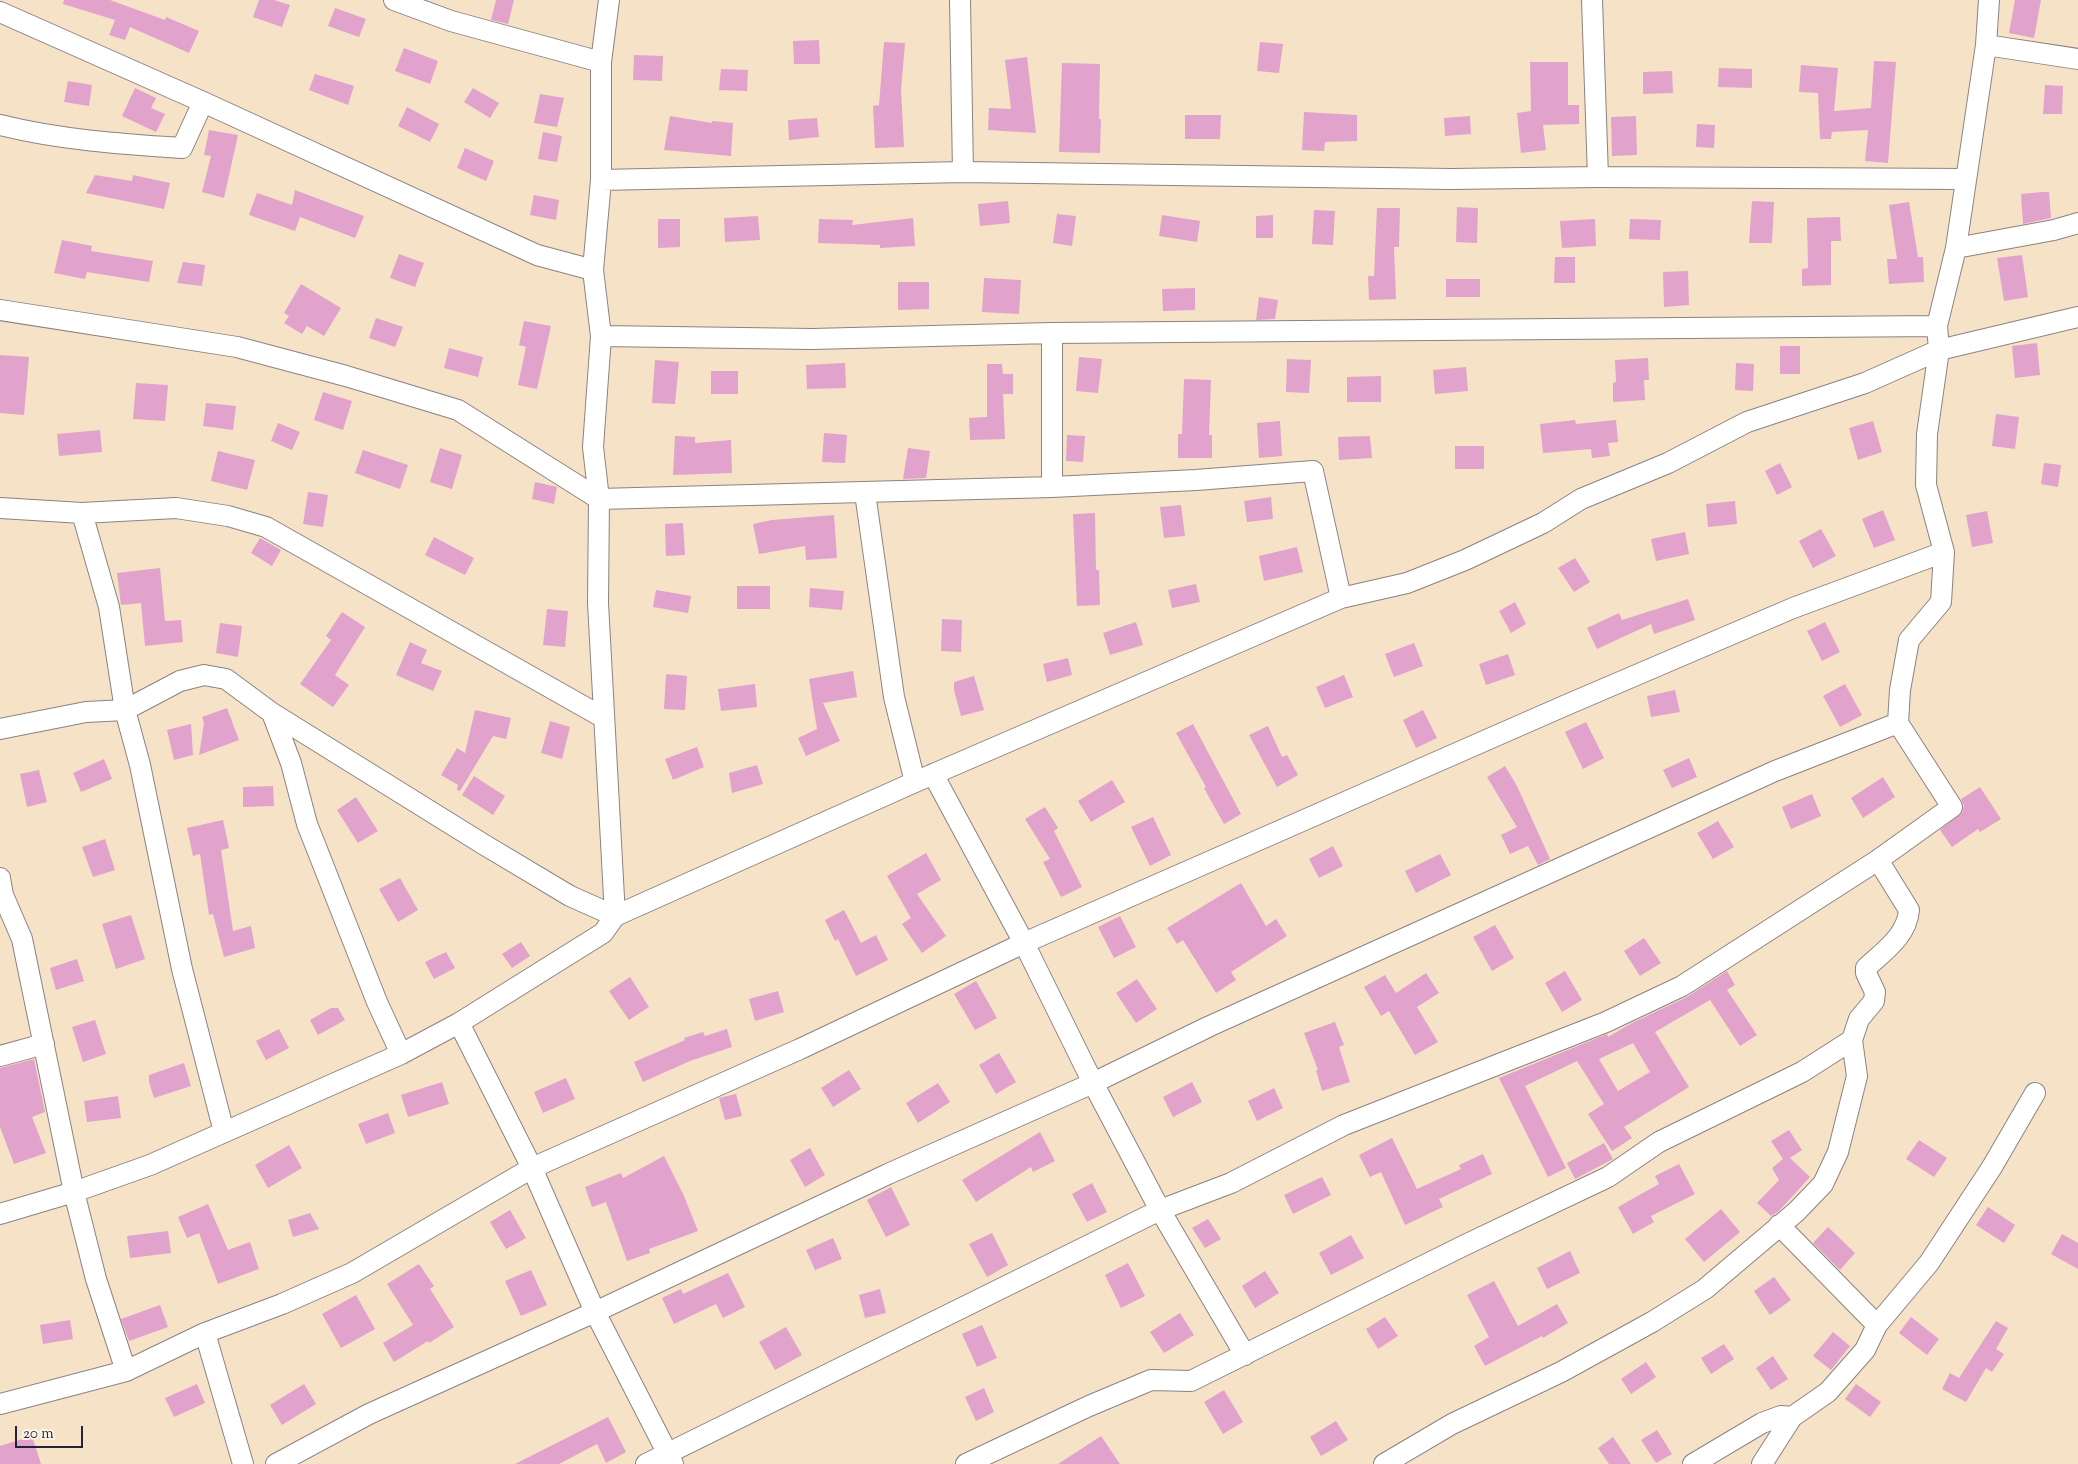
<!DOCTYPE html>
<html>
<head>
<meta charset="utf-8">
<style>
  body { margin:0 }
  #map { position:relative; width:2078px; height:1464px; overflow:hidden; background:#f6e2c7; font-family:"Sorts Mill Goudy",serif }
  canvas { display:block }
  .scale { position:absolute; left:15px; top:1426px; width:68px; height:22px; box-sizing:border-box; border:2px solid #22223b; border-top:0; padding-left:6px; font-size:15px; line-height:18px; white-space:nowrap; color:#22223b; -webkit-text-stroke:4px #fcf5e5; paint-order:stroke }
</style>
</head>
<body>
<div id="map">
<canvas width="2078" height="1464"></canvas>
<div class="scale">20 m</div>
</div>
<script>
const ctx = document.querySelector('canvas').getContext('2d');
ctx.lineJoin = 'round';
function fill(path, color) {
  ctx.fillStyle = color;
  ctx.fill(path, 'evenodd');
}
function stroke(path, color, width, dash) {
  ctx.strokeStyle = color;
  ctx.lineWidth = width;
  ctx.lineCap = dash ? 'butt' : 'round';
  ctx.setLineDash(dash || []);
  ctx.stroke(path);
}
fill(new Path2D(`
  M64 0H110L165 20 166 17 199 31 189 53 130 27 125 40 109 35 115 20 63 4Z
  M259 0H274L290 5 282 27 253 17Z
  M496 0H514L508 24 491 20Z
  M2015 0H2041L2034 38 2009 33Z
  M335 8 366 19 359 37 328 26Z
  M819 40 820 64H794L793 41Z
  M884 42 905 43 901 90 904 147 875 148 873 106 879 105Z
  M1260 42 1283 44 1279 73 1257 71Z
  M404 48 438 61 430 84 395 71Z
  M634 55 663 56 662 81 633 80Z
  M1027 57 1036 133 988 130 989 108 1011 109 1005 60Z
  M1874 61 1896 62 1888 163 1865 161 1868 130 1832 132 1831 139H1820L1818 93 1799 92 1801 65 1838 68 1834 111 1871 108Z
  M1530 62H1568V105H1579V124L1543 125 1546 150 1521 153 1517 113 1531 111Z
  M1062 63 1100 64 1099 119H1101L1100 153 1059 152Z
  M1719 68 1752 69V88L1718 87Z
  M721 69 748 70 747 91 719 90Z
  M1672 71 1673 93 1643 94V72Z
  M315 74 354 86 348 105 309 90Z
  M68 81 92 85 89 106 64 102Z
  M2045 85 2063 86 2062 114H2043Z
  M135 88 156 98 151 108 165 114 156 132 122 116Z
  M473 88 499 103 490 118 464 102Z
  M540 94 564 98 557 127 534 123Z
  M407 107 439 124 430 142 398 126Z
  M1304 112 1357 115V141L1325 142 1324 151 1302 150Z
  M1185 115H1221L1220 139H1185Z
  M670 116 712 123V121L733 123 731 156 664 150Z
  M1470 116 1471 134 1445 136 1444 118Z
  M1636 116 1637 155 1612 156 1611 117Z
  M817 118 819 137 789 140 788 120Z
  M1697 124 1715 125 1714 148 1696 147Z
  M209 130 238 135 224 198 202 192 211 156 204 155Z
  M543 132 562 136 557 162 538 159Z
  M465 148 494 161 486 181 457 168Z
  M95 175 132 181 133 175 170 183 164 209 86 193Z
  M295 190 364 216 355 238 300 217 295 231 249 215 257 193 292 205Z
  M2042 192H2049L2051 218 2023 224 2021 194Z
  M534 195 559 200 556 220 530 215Z
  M1008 201 1010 223 980 226 978 204Z
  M1752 201 1774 202 1772 243H1749Z
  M1909 202 1918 257H1923L1924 282 1889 284 1887 259H1897L1889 205Z
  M1457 207 1478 208 1477 243 1456 242Z
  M1377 208H1400L1399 247H1394L1396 299 1369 300 1368 276H1374Z
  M1314 210 1335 211 1333 245 1312 244Z
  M1057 214 1076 216 1072 246 1053 243Z
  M1162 215 1200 221 1197 242 1159 236Z
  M1273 215V238H1256V216Z
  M758 216 760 240 725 242 724 218Z
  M1840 217 1841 241H1831V285L1802 286V269L1808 268 1807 218Z
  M913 218 915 246 880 248V245L818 243 819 219 853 220 852 225Z
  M658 219H680V247L658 248Z
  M1595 219 1596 246 1562 248 1560 221Z
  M1630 219 1661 220 1660 240 1629 239Z
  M62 240 92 246 91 251 153 261 149 282 87 272 85 279 54 273Z
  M399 254 424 263 415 287 390 278Z
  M2022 255 2028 297 2004 301 1997 258Z
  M1555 257H1575V283H1554Z
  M183 262 205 265 202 286 177 283Z
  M1688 271 1689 305 1664 307 1663 272Z
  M984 278 1021 280 1019 314 982 312Z
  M1446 279H1480V297H1446Z
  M898 282H929V309L898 310Z
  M301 284 341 308 324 336 307 326 302 334 284 323 289 316 284 313Z
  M1195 288V310L1163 311 1162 289Z
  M1259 297 1278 300 1275 319 1256 320Z
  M376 318 403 327 395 347 369 338Z
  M524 321 551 326 537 389 518 385 526 347 519 345Z
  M2037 343 2040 375 2015 378 2012 346Z
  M1780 346H1800V374H1780Z
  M449 348 483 357 478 377 444 368Z
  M0 355 29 357 24 415 0 413Z
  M1079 357 1102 359 1098 393 1076 391Z
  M1648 358 1649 380H1644L1645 400 1613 402V383L1616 382 1615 360Z
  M1287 359 1311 360 1309 393 1286 392Z
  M655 360 679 362 675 404 652 403Z
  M845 363 846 388 807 389 806 365Z
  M1736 363 1754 364 1753 391 1735 390Z
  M987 364H1002L1003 374H1013V394H1003L1005 439 970 440 969 418 987 417Z
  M1466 367 1468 391 1435 394 1433 370Z
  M711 371H738V394H711Z
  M1381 376V402H1347V377Z
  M1184 379 1211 380 1209 435H1212V458H1178V434H1182Z
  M136 383 168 385 165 421 133 419Z
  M323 392 352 401 343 430 314 420Z
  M206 403 236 406 233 430 203 426Z
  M1996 414 2019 417 2015 449 1992 446Z
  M1575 420 1576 424 1616 420 1618 442 1608 443 1610 456 1592 458 1591 449 1543 453 1540 424Z
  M1280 421 1282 456 1259 458 1257 423Z
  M1873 421 1882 452 1858 460 1849 428Z
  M278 423 300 432 292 450 271 441Z
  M100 430 102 452 59 456 57 434Z
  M824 433 847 435 845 463 822 462Z
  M1067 435 1085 436 1083 462 1066 461Z
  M675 436 695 437V443L731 440 732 473 673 475Z
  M1370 436 1372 458 1339 460 1338 437Z
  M1455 446H1484V469H1455Z
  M440 448 462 455 452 489 430 482Z
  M908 448 930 451 926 478 903 479Z
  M363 450 408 465 400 489 355 473Z
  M218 451 255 460 247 490 211 481Z
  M1780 463 1792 487 1777 495 1765 471Z
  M2044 463 2061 465 2058 487 2041 484Z
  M535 482 557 487 554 504 532 499Z
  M308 492 328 495 323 527 303 524Z
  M1271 497 1273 519 1247 522 1244 501Z
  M1735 501 1737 524 1708 527 1706 504Z
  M1181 505 1185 536 1164 538 1160 507Z
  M1883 510 1895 540 1874 548 1862 519Z
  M1987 511 1993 543 1972 547 1966 515Z
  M1095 513 1096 570H1099L1100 605 1077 606 1073 514Z
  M834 515 837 558 806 560 805 546 759 554 753 524 772 520Z
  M683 523 685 555 666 556 665 524Z
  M1821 529 1836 556 1813 568 1799 541Z
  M1685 532 1689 554 1656 561 1651 539Z
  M434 537 474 558 465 575 425 555Z
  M260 538 281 550 272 566 251 553Z
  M1297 547 1303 572 1264 581 1259 556Z
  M1575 558 1590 582 1574 592 1558 568Z
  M160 568 165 621 181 620 183 642 145 646 141 603 121 605 117 573Z
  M1196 584 1200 602 1172 608 1168 590Z
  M737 586H770V609H737Z
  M810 588 844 591 842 610 809 607Z
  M656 590 691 596 688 613 653 607Z
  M1688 599 1695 620 1654 634 1651 624 1597 649 1587 628 1619 613 1622 620Z
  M1515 602 1526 624 1511 633 1499 611Z
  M547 609 568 611 565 647 543 645Z
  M342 612 365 627 335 675 349 685 333 707 300 684 331 640 326 636Z
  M942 619 962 620 961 652 941 651Z
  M1136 622 1143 645 1110 655 1103 633Z
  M1825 622 1840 652 1822 661 1807 631Z
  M220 623 242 626 238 657 216 653Z
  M410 642 427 650 421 663 442 671 433 691 396 675Z
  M1414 643 1423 666 1394 677 1385 654Z
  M1508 654 1515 675 1486 685 1479 664Z
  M1068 658 1072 675 1047 682 1043 664Z
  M853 671 857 697 823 703 840 741 806 756 798 738 817 729 809 679Z
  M666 674 687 676 685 710 664 709Z
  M1344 675 1353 697 1325 708 1316 687Z
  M974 676 984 710 961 716 954 690V682Z
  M755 684 757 707 721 711 718 689Z
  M1845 684 1862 715 1840 727 1823 696Z
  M1675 690 1680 712 1651 717 1647 696Z
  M227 708 239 740 199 755 204 723 202 717Z
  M475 710 511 718 506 739 493 736 460 791 457 790 458 785 441 775 457 748 465 753Z
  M1423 710 1437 738 1416 748 1403 720Z
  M550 721 570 727 562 759 541 753Z
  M1586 722 1604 758 1583 769 1565 732Z
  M191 724 193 755 174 760 167 730Z
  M1193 724 1241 814 1224 824 1204 788 1206 787 1176 733Z
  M1268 726 1282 757 1287 755 1298 775 1277 787 1249 735Z
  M697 747 704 767 673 780 665 759Z
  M1689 758 1697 777 1672 788 1663 770Z
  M104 759 112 779 81 792 73 773Z
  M757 765 763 784 732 793 729 773Z
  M1505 766 1517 786 1550 859 1538 865 1528 846 1510 854 1501 835 1517 827 1487 777Z
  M39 770 47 802 27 807 20 774Z
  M474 776 505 796 493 815 462 795Z
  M1883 777 1895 797 1863 818 1851 798Z
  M1112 780 1125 802 1091 822 1078 801Z
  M273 786 274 806 243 807V787Z
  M1980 787 2001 819 1980 832 1978 829 1952 847 1940 830 1962 812 1964 806 1961 799Z
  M1812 794 1821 816 1791 829 1782 807Z
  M356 797 378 831 358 843 337 810Z
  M1045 807 1058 828 1054 831 1082 887 1061 897 1043 862 1050 859 1025 819Z
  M1153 817 1171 855 1150 866 1131 827Z
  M223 820 229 848 221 850 233 931 251 926 255 948 224 957 213 914 209 915 200 854 193 856 187 828Z
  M1718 821 1734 847 1713 859 1697 833Z
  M105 839 115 870 93 877 82 847Z
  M1333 846 1343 866 1319 878 1309 859Z
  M926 853 941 880 917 894 946 936 922 953 902 924 911 918 887 876Z
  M1440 854 1451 875 1416 893 1405 871Z
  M400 878 418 910 398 922 379 889Z
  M1241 883 1266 926 1276 919 1287 936 1231 972 1236 980 1216 993 1183 940 1177 944 1167 928Z
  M844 910 861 943 876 935 888 960 856 976 838 939 835 941 825 920Z
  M131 915 145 959 116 969 102 924Z
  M1120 916 1136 947 1114 958 1098 927Z
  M1495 925 1514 958 1492 971 1473 937Z
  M1644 938 1661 963 1640 976 1624 951Z
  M521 942 530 956 512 968 502 954Z
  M446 952 455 968 434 979 425 962Z
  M77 959 84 981 56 990 50 968Z
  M1565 971 1582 1000 1562 1012 1545 983Z
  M1727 971 1735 985 1727 990 1757 1035 1740 1046 1710 1000 1655 1032 1689 1087 1624 1127 1632 1138 1612 1151 1588 1114 1604 1104 1577 1061 1525 1086 1566 1168 1548 1177 1499 1078 1607 1034 1608 1037 1632 1023 1687 997ZM1633 1043 1650 1072 1618 1091 1599 1059Z
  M1426 973 1439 993 1417 1007 1438 1042 1415 1055 1389 1011 1381 1016 1364 987 1385 975 1396 993Z
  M630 977 649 1007 629 1020 609 991Z
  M1137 979 1157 1009 1136 1023 1116 993Z
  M976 981 997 1018 975 1030 954 994Z
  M778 991 784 1012 755 1021 749 999Z
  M331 1008H338L345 1020 318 1035 310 1020Z
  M95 1020 106 1054 83 1062 72 1027Z
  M1335 1022 1344 1045 1339 1047 1350 1082 1322 1091 1316 1070H1318L1304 1033Z
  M279 1029 289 1048 266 1060 256 1041Z
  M727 1029 732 1047 690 1061 643 1082 634 1062 685 1040 684 1038 703 1032 705 1036Z
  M999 1053 1016 1082 996 1094 979 1065Z
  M34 1059 45 1112 32 1117 46 1153 14 1164 0 1127V1068Z
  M184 1063 191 1086 154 1098 149 1082V1075Z
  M849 1070 861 1089 833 1107 821 1088Z
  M566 1078 575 1099 543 1113 534 1092Z
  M442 1082 449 1104 408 1117 401 1095Z
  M1192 1082 1202 1102 1173 1117 1163 1097Z
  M938 1083 950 1102 918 1123 906 1103Z
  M1274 1088 1283 1108 1257 1121 1248 1101Z
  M736 1094 742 1116 725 1120 719 1098Z
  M118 1096 121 1118 87 1122 84 1101Z
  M388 1113 395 1133 366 1144 358 1124Z
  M1789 1130 1802 1150 1790 1158 1810 1177 1779 1211 1771 1216 1757 1203 1779 1180 1772 1168 1783 1159 1771 1141Z
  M1040 1132 1055 1161 1033 1172 1031 1167 976 1202 962 1180Z
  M1392 1138 1417 1189 1461 1169 1459 1165 1483 1154 1492 1174 1439 1199 1443 1207 1405 1225 1381 1172 1370 1177 1359 1155Z
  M1919 1140 1947 1158 1934 1177 1906 1159Z
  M1604 1143 1613 1159 1575 1179 1567 1163Z
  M289 1145 302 1168 268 1188 255 1165Z
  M810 1148 825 1175 805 1187 790 1160Z
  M664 1156 684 1196 698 1231 649 1249 650 1253 627 1261 606 1202 592 1207 585 1187 621 1173 623 1178Z
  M1679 1164 1695 1194 1651 1216 1654 1222 1633 1234 1618 1207 1659 1184 1655 1176Z
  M1322 1177 1331 1195 1293 1214 1284 1195Z
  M1092 1183 1107 1212 1087 1222 1072 1194Z
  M891 1187 910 1225 886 1237 867 1200Z
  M208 1204 228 1250 250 1242 259 1269 218 1284 199 1233 187 1238 178 1217Z
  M1988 1207 2015 1225 2004 1243 1976 1225Z
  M1721 1209 1740 1232 1704 1262 1685 1239Z
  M510 1210 526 1238 506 1249 490 1222Z
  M310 1213 319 1229 293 1237 288 1220Z
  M1208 1219 1221 1239 1205 1248 1192 1228Z
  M1828 1227 1855 1253 1840 1270 1813 1243Z
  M168 1231 171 1253 130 1258 127 1236Z
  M992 1233 1008 1265 987 1277 969 1244Z
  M2062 1234 2078 1243V1269L2051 1254Z
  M1351 1235 1364 1258 1331 1275 1319 1253Z
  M833 1238 842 1259 815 1270 806 1250Z
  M1570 1251 1580 1273 1547 1289 1537 1268Z
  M1128 1263 1145 1296 1121 1308 1105 1275Z
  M419 1264 434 1286 430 1289 454 1327 429 1343 428 1341 394 1362 383 1343 413 1325 387 1284Z
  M531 1270 547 1305 521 1316 505 1281Z
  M1265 1271 1279 1293 1255 1308 1242 1286Z
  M728 1273 745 1307 723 1318 716 1304 674 1324 662 1298 681 1289 683 1294Z
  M1774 1277 1791 1300 1770 1315 1754 1291Z
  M1494 1281 1518 1326 1557 1304 1568 1323 1543 1338 1542 1336 1485 1366 1474 1346 1489 1337 1467 1295Z
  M880 1289 886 1313 865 1318 859 1295Z
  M356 1295 375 1329 341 1348 322 1314Z
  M160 1305 168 1327 129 1341 121 1319Z
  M1180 1313 1194 1335 1164 1353 1150 1332Z
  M1385 1317 1398 1336 1378 1349 1366 1329Z
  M1911 1317 1939 1339 1927 1355 1899 1333Z
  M70 1320 73 1339 43 1344 40 1325Z
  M1996 1321 2008 1328 1996 1349 2004 1354 1992 1372 1986 1368 1966 1402 1942 1389 1950 1373 1959 1378Z
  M982 1325 997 1358 977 1367 962 1334Z
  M786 1327 802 1355 775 1370 759 1342Z
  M1833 1332 1850 1346 1831 1370 1813 1356Z
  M1724 1344 1734 1359 1711 1374 1701 1358Z
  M1773 1356 1788 1379 1771 1390 1756 1368Z
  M1646 1362 1656 1377 1631 1394 1621 1379Z
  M197 1384 205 1403 174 1417 165 1398Z
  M304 1384 316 1404 282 1425 270 1405Z
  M1856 1384 1881 1402 1870 1417 1845 1399Z
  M984 1388 994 1412 976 1421 965 1397Z
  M1224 1390 1243 1422 1223 1434 1204 1402Z
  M608 1417 626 1452 606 1463 597 1444 559 1464H515Z
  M1336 1421 1348 1440 1321 1456 1310 1437Z
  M1657 1430 1672 1454 1656 1463 1641 1440Z
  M32 1436 41 1464H0V1446Z
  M1101 1436 1120 1464H1058Z
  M1613 1437 1631 1464H1609L1598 1448Z`), '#e1a3cc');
const minor = new Path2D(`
  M394 0 451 21 601 62
  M960 0 963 172
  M1592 0 1598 177
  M0 12 203 102 537 255 593 270
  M1986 45 2078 59
  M0 125C60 140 121 144 182 148L203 102
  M601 180 963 172 1451 179 1598 177 1966 179
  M1956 248 2054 230 2078 223
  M0 310 237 347 346 376 458 410 599 499 1052 487 1196 480 1313 471 1341 598
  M601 336 812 339 1052 333 1937 326
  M1052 487V333
  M865 493 894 697 915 782
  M0 508 82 513 176 508 228 516 266 527 604 718
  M82 513 109 607 125 710 140 765 182 969 224 1132
  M272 713 291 763 307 824 377 1002 401 1054
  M0 729 86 712 125 710 180 681 204 675 226 679 272 713 483 844 570 896 615 916 598 603 599 499 593 447 601 336 593 270 601 180V62L609 0
  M933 774 1024 943 1093 1083 1160 1210 1245 1355
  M0 878 3 895 22 939 74 1192 96 1279 126 1371
  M459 1023 532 1168 595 1312 673 1464
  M0 1056 44 1044
  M0 1214 74 1192 150 1165 401 1054 459 1023 603 933 615 916 915 782 1341 598 1407 583 1465 560 1543 523 1581 499 1668 463 1747 422 1865 383 1939 350 2078 317
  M1779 1225 1877 1325
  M205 1333 243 1464
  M0 1404 126 1371 205 1333 282 1304 352 1273 532 1168 800 1049 1024 943 1564 706 1793 608 1944 552
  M276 1464 369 1414 595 1312 888 1174 1093 1083 1210 1026 1775 771 1898 723
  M646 1464 1160 1210 1231 1183 1344 1125 1606 1022 1682 986 1878 860 1952 807 1898 723 1900 690 1909 640 1941 602 1944 552 1926 485 1927 434 1939 350 1937 326 1956 248 1986 45 1989 0
  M966 1464 1089 1406 1151 1380 1191 1381 1465 1245 1608 1177 1659 1142 1802 1072 1852 1040
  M1384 1464 1452 1424 1561 1372 1652 1322 1705 1289 1796 1212 1823 1184 1838 1152 1857 1076 1852 1040 1859 1019 1874 1001 1875 992 1866 973V968C1884 951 1907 936 1909 910L1878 860
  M1693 1464 1762 1423 1781 1416 1792 1417
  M1762 1464 1792 1417 1828 1392 1865 1350 1877 1325 1929 1263 1992 1167 2035 1093`);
stroke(minor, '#8c8281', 22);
stroke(minor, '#fff', 20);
</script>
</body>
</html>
